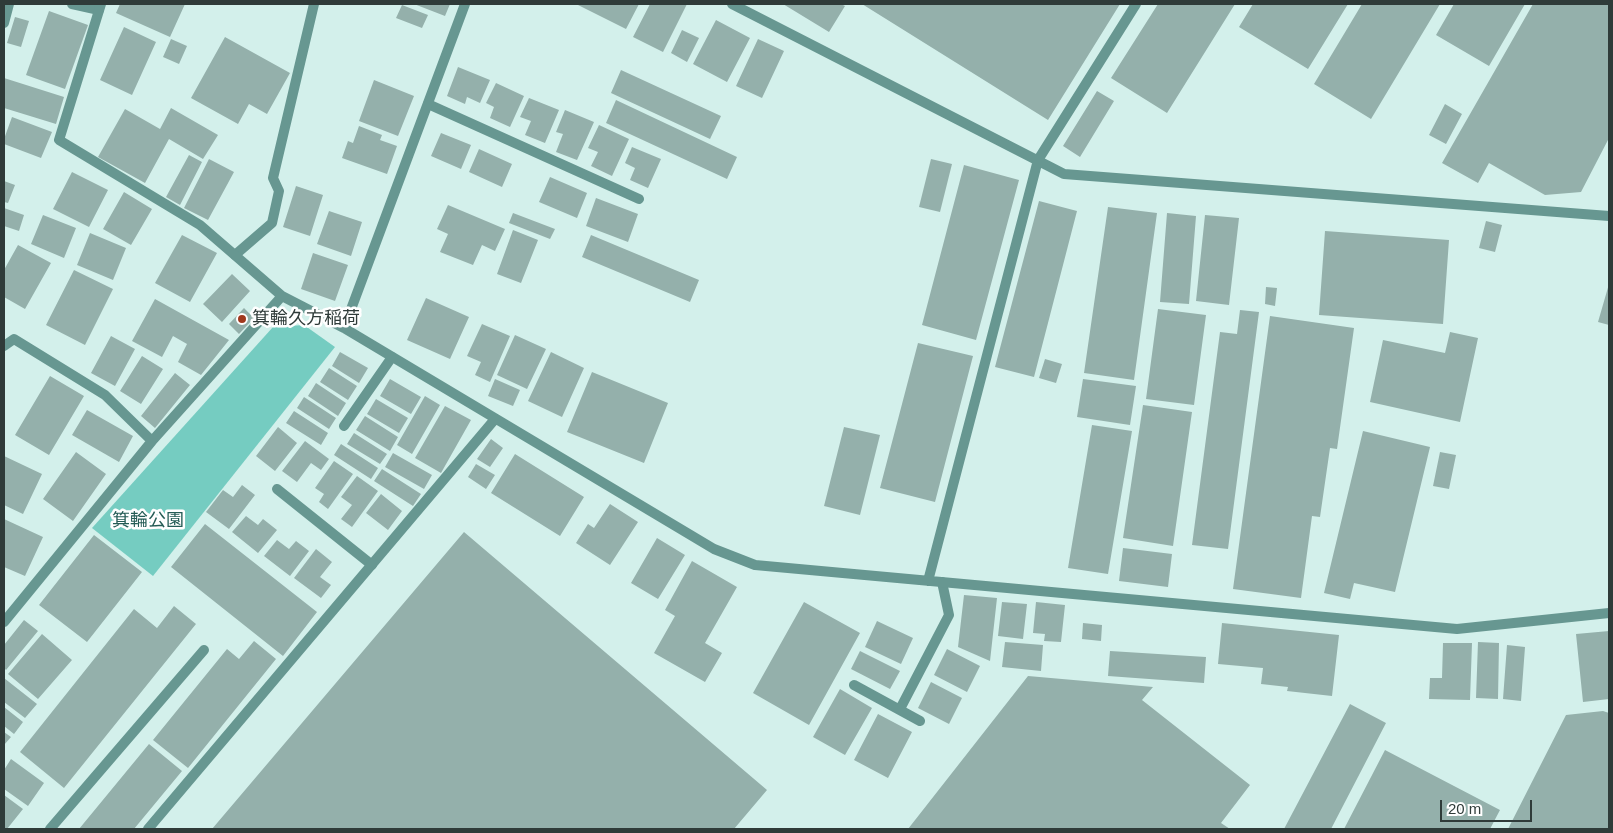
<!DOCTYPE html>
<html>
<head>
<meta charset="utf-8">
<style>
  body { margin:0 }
  #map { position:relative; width:1613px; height:833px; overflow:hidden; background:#d3f0eb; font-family:Arial,sans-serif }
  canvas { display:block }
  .frame { position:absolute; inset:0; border:5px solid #2f3b39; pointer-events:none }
  .scale { position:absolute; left:1440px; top:800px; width:92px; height:22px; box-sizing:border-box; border:2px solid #2f3b39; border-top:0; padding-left:6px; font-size:15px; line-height:18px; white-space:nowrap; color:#2f3b39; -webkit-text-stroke:4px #fff; paint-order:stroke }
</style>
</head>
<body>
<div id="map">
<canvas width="1613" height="833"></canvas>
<div class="frame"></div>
<div class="scale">20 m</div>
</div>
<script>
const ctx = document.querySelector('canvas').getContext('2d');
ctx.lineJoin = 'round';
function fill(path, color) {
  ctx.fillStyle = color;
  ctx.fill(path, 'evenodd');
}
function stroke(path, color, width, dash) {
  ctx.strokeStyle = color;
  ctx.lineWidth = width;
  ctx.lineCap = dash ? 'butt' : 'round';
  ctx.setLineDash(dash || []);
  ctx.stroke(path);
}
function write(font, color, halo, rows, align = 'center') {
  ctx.font = font + ' Arial,"Noto Sans JP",sans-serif';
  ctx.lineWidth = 5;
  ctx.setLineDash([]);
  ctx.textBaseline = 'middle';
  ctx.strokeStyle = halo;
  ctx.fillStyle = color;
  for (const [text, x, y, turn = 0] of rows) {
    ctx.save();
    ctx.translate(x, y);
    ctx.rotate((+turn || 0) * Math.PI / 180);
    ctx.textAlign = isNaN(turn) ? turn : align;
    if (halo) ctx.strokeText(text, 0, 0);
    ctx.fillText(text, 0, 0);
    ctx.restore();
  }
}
fill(new Path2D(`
  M304 325 335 347 153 576 92 528 273 327Z`), '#75ccc1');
fill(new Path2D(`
  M120 4H185L170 37 116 13Z
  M414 4H450L445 16Z
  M576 4H639L626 29Z
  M650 4H687L663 52 633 37Z
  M783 4H841L845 6 829 32Z
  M862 4H1120L1048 120Z
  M1158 4H1235L1167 113 1111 78Z
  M1253 4H1348L1308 69 1239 27Z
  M1362 4H1440L1371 119 1314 84Z
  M1454 4H1525L1489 66 1436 35Z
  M1533 4H1609V138L1581 192 1545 195 1489 163 1478 183 1442 163Z
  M402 5 428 15 422 28 396 18Z
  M49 11 88 25 65 89 26 75Z
  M15 17 29 21 21 47 7 43Z
  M716 20 750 38 727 82 693 64Z
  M124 27 156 42 132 95 100 80Z
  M682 30 699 38 687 62 671 53Z
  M225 37 290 73 267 114 249 104 238 124 191 98Z
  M171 39 187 46 179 64 163 57Z
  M758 39 784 51 762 98 736 86Z
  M458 67 490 80 480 103 467 97 465 104 447 96Z
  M621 70 721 116 710 139 611 93Z
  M4 78 64 97 56 124 4 108Z
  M374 80 414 96 398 136 359 121Z
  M496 83 524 96 510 127 490 118 494 107 486 103Z
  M1097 91 1114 101 1080 157 1063 146Z
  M529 98 559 110 545 143 525 135 531 121 520 117Z
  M616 100 737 157 727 179 606 123Z
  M1445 104 1462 114 1446 144 1429 135Z
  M171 108 218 135 203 159 169 139 145 183 98 157 125 109 160 129Z
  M565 110 594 122 577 160 556 152 563 134 556 132Z
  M12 117 52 132 41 158 4 144V139Z
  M599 125 629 139 612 176 591 166 598 152 588 148Z
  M359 126 382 135 380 140 397 146 387 174 342 158 348 141 353 143Z
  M441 133 471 145 461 169 431 156Z
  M632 147 661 159 648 188 630 180 635 168 625 163Z
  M479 149 512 164 502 187 469 172Z
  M189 155 202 162 180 205 166 197Z
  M209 159 234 172 208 220 184 208Z
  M931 159 952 164 940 212 919 207Z
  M964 165 1019 180 976 340 922 325Z
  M72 172 108 190 89 227 53 209Z
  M550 177 587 193 577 218 539 202Z
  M4 181 15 185 8 203 4 202Z
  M296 186 323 195 310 236 283 227Z
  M124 192 152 209 131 245 103 229Z
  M596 198 638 214 628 242 586 226Z
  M1039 201 1077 211 1034 377 995 367Z
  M448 205 505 229 495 251 482 245 473 265 440 252 448 234 437 229Z
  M1108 207 1157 213 1134 380 1084 373Z
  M4 208 24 215 19 231 4 226Z
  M329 211 362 222 351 256 317 244Z
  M513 213 555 229 550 239 509 223Z
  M1167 213 1196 216 1189 304 1160 302Z
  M43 215 76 228 64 258 31 244Z
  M1205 215 1239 218 1229 305 1196 301Z
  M1486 221 1502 225 1495 252 1479 248Z
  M513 230 538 240 521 283 497 274Z
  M1325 231 1449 240 1443 324 1319 315Z
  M90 233 126 248 113 280 77 265Z
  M182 235 217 253 190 302 155 283Z
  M591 235 699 280 690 302 582 257Z
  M18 245 51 263 25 309 4 297V270Z
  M313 253 348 265 335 301 301 289Z
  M74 270 113 289 85 345 46 325Z
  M232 274 250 291 222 322 203 304Z
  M1609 284V325L1598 322Z
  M1266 287 1277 288 1275 306 1265 304Z
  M426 298 469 317 450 359 407 340Z
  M155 299 229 340 201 375 178 362 187 344 173 336 162 357 132 341Z
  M244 308 254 318 239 334 229 324Z
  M1158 309 1206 315 1194 405 1146 399Z
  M1240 310 1259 312 1228 549 1192 545 1220 332 1237 334Z
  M1270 316 1354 328 1337 449 1330 448 1320 517 1312 516 1301 598 1233 589Z
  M482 324 510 336 490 382 475 375 481 362 467 356Z
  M1450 332 1478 338 1460 422 1370 402 1383 340 1445 353Z
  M515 335 546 349 527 389 497 375Z
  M111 336 135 349 115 386 91 373Z
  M918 343 973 356 935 502 880 488Z
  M340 352 368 368 359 383 332 366Z
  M551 352 584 368 562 417 528 401Z
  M142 356 163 369 141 404 120 391Z
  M1045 359 1062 364 1056 383 1039 378Z
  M329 368 357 386 348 400 320 382Z
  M592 372 668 403 644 463 567 432Z
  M175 373 190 385 155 428 141 416Z
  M50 376 84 396 49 455 15 435Z
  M390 379 421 397 411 414 380 396Z
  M495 379 520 390 513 406 488 396Z
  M1083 379 1136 386 1130 425 1077 417Z
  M316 383 346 403 338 416 308 396Z
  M425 396 440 405 412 454 397 445Z
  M304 397 336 418 329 429 297 408Z
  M376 399 408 418 399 433 367 414Z
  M1143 405 1192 412 1173 546 1123 538Z
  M445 406 471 420 441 473 415 458Z
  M87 410 133 436 119 462 72 435Z
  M294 411 328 433 321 445 286 423Z
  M365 416 398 437 390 451 356 430Z
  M1092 425 1132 431 1108 574 1068 568Z
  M278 427 297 443 275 471 256 456Z
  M844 427 880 435 860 515 824 506Z
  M1363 431 1430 447 1395 592 1354 583 1350 599 1324 593Z
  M354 433 387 454 380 464 347 444Z
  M491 439 503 448 490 467 477 459Z
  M305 441 329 459 321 470 311 463 297 482 282 471Z
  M341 444 378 468 371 479 334 455Z
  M76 452 106 474 73 521 43 499Z
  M1440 452 1456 455 1449 489 1433 486Z
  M393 453 432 475 424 489 385 467Z
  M515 454 584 497 560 536 491 493Z
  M4 456 42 474 23 514 4 505Z
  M334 461 353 474 328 509 319 502 324 494 315 488Z
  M476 464 495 475 486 489 468 477Z
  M382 469 421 494 413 506 374 481Z
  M357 476 378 491 352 527 341 519 352 505 341 497Z
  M242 485 255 495 229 529 206 512 223 490 233 497Z
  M381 494 402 511 388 530 366 513Z
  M610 504 638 522 610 565 576 543 588 524 594 528Z
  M246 516 258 525 263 519 277 530 258 553 232 532Z
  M4 519 43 537 25 576 4 567Z
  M205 524 317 612 283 656 171 567Z
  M464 532 767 790 734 829H212Z
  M94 535 142 572 87 642 39 605Z
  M657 538 685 555 658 599 631 583Z
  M277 540 289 549 296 541 309 551 290 576 264 556Z
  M1123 548 1172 554 1168 587 1119 581Z
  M316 549 332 562 320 577 331 585 321 598 294 578Z
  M692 561 737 587 705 643 722 653 705 682 654 653 675 616 665 610Z
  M964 595 997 598 990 661 958 647Z
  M804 602 860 633 809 725 753 693Z
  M1002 602 1027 604 1023 639 998 636Z
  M1036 602 1065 605 1061 642 1044 641 1045 634 1033 633Z
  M174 606 196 624 64 788 20 752 134 609 157 628Z
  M24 620 38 631 6 670 4 668V645Z
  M877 621 913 638 901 664 865 647Z
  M1083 623 1102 625 1101 641 1082 639Z
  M1222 623 1339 635 1332 696 1287 691 1288 687 1261 684 1263 668 1218 664Z
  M1609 631V699L1583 702 1576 634Z
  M42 634 72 660 38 699 8 674Z
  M254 641 276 659 188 768 153 740 227 649 239 659Z
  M1005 642 1043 645 1041 671 1002 667Z
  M1478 642 1499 643 1498 699 1476 698Z
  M1443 643H1472L1470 700 1429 699 1430 678H1442Z
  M1507 645 1525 647 1521 701 1503 699Z
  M947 649 980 666 967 692 934 675Z
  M860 651 900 671 890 689 851 669Z
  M1110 651 1206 657 1204 683 1108 676Z
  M1028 676 1153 687 1142 700 1250 785 1221 823 1230 829H908Z
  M4 678 37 704 25 718 4 702Z
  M931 682 962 698 949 724 918 708Z
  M840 689 872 708 845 755 813 737Z
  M1350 704 1386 723 1331 829H1284Z
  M4 707 23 722 14 734 4 726Z
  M1603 711 1609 713V829H1508L1566 715Z
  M878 714 912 732 888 778 854 760Z
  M4 732 11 737 4 745Z
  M149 744 182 771 134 829H79Z
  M1385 750 1500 810 1490 829H1344Z
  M11 759 44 783 28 806 4 789V770Z
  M4 795 23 809 7 829H4Z`), '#94b0ab');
stroke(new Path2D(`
  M72 4 99 10
  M428 104 639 199
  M235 255 272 223 279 191 273 178 314 4
  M344 426 392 357
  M277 489 372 565
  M854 685 920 721
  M900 709 949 615 942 582
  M50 829 204 650`), '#679791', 10);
stroke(new Path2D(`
  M101 4 59 140 200 225 282 296 344 328 714 549 755 565 1457 629 1609 613
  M732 4 1064 174 1609 216
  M4 23 9 4
  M344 328 465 4
  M4 346 14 339 105 395 152 441
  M928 581 1038 160 1136 4
  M4 622 152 441 282 296
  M148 829 495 419`), '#679791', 10);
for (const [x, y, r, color] of [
  [242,319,5,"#a0381d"]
]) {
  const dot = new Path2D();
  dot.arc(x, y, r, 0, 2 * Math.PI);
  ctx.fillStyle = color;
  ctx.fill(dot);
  stroke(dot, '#fff', 2);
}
write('18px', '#2f3b39', '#fff', [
  ["箕輪久方稲荷",252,319]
], 'left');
write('18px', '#255c56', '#fff', [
  ["箕輪公園",148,521]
]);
</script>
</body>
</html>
